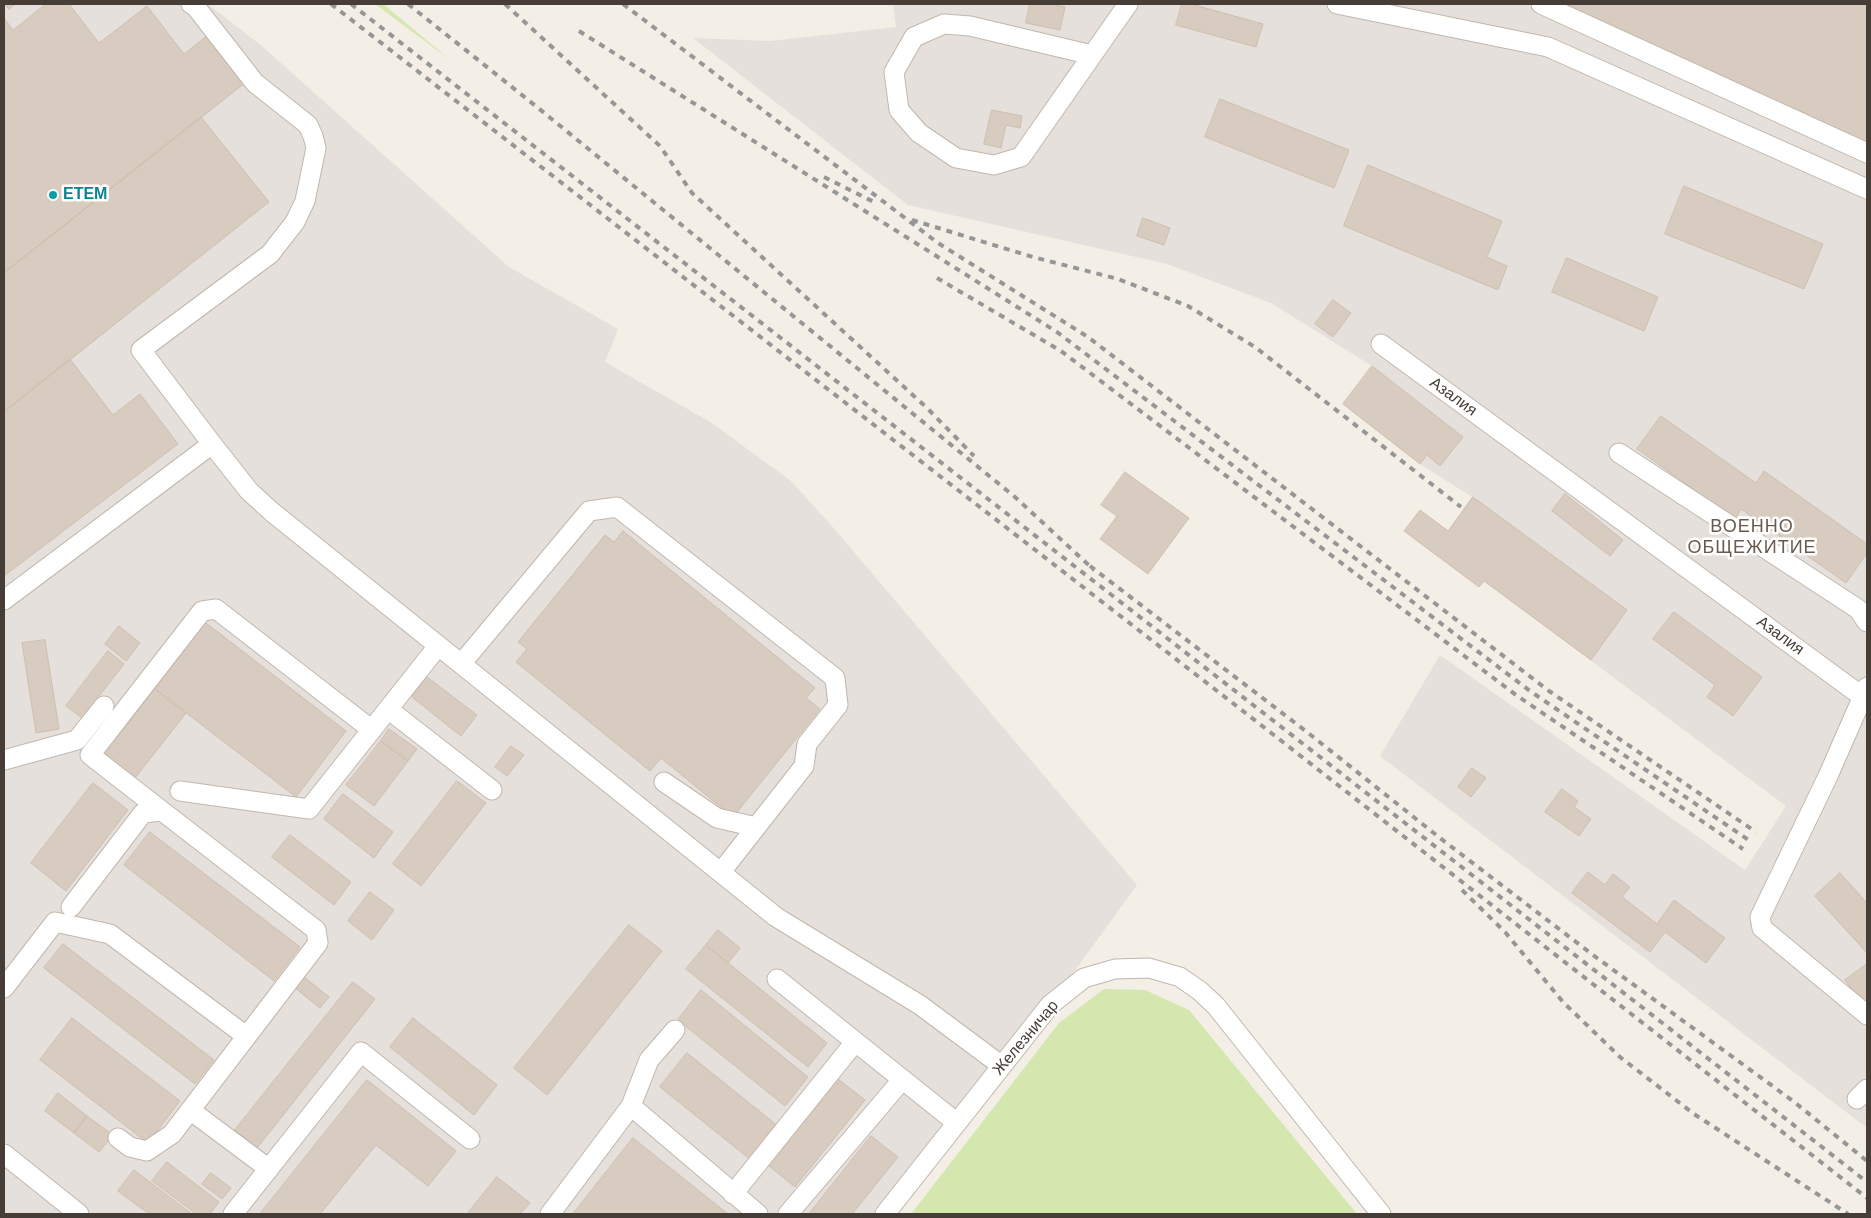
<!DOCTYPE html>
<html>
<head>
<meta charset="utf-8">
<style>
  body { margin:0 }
  #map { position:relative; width:1871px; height:1218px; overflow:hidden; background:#f3eee6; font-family:Arial,sans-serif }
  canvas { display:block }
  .frame { position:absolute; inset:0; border:5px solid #463e36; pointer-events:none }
</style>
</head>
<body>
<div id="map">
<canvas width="1871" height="1218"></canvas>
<div class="frame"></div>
</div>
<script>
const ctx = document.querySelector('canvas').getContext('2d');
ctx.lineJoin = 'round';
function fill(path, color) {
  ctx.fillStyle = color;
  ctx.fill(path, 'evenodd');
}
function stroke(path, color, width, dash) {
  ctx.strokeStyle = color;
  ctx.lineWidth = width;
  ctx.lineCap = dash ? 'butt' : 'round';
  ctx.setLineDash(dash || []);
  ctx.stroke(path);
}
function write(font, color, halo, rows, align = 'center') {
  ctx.font = font + ' Arial,sans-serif';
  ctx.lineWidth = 5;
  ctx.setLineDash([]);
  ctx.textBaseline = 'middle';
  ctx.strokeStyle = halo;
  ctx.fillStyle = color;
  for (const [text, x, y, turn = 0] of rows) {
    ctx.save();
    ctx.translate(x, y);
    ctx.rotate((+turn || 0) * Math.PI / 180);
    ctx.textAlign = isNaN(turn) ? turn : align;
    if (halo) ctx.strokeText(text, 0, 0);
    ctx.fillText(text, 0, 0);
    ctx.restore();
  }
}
fill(new Path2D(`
  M4 4H208L263 47 509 267 618 329 605 362 712 423 791 481 831 525 1137 885 1050 1005 885 1214H4Z
  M893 4H1867V1128L1380 756 1440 655 1745 870 1786 806 1484 581 1479 587 1404 531 1420 510 1448 530 1472 497 1420 464 1343 404 1372 366 1271 303 1167 264 908 205 693 38 770 41 896 27Z`), '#e5e0db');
fill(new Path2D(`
  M375 4H383L449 59Z
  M1104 989 1145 990 1189 1010 1357 1214H911L1059 1023Z`), '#d4e7af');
const building = new Path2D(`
  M5 4H15L9 9Z
  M46 4H69L99 43 147 6 184 54 208 35 245 83 4 273V18L13 30Z
  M1030 4H1050L1065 7 1060 30 1026 23Z
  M1182 4H1191L1263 24 1256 47 1176 25Z
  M1564 4H1867V145Z
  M1220 99 1349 150 1334 188 1205 137Z
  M992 110 1022 116 1020 128 1006 125 1001 148 984 144Z
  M201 117 269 202 4 412V273Z
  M1368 165 1502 221 1487 257 1507 266 1498 290 1344 226Z
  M1684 186 1823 244 1804 289 1665 234Z
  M1143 218 1170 228 1164 245 1137 236Z
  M1567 258 1658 297 1644 331 1552 292Z
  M1333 300 1351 313 1333 337 1315 324Z
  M70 359 113 415 140 394 178 444 4 576V412Z
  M1372 366 1463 437 1440 466 1427 455 1420 464 1343 404Z
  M1661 416 1756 483 1764 471 1867 544V553L1846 583 1741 509 1735 519 1637 449Z
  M1125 472 1189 518 1148 574 1100 539 1117 516 1101 505Z
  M1565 494 1623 540 1610 556 1552 511Z
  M1473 497 1627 610 1591 660 1484 581 1479 587 1404 531 1420 510 1448 531Z
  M623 531 815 688 806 698 820 709 733 817 661 758 650 771 516 662 527 649 518 642 605 535 614 542Z
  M1674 612 1762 677 1733 716 1707 697 1715 685 1653 639Z
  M206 623 346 731 296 797 155 689Z
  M119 626 140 643 126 661 105 644Z
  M45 640 59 729 36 733 22 643Z
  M108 651 124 664 82 718 66 706Z
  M427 677 477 715 461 736 412 697Z
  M155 689 186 713 135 778 105 755Z
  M389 729 417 749 408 761 381 741Z
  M381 741 408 761 374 806 346 785Z
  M511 746 524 755 507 776 495 767Z
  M1472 768 1486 778 1471 797 1458 787Z
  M457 781 486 803 421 886 393 864Z
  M93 783 128 810 66 891 31 863Z
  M1562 789 1578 801 1574 807 1591 819 1579 836 1545 812Z
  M343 794 393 832 374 858 324 819Z
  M150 832 300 947 274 981 124 865Z
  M290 835 351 882 334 905 272 857Z
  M1588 872 1605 885 1613 874 1630 887 1622 897 1657 924 1674 900 1725 938 1706 963 1665 932 1650 952 1572 893Z
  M1840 873 1867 903V953L1815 896Z
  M370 892 394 910 372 940 348 921Z
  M629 925 662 951 547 1095 514 1068Z
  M718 930 740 948 728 963 706 945Z
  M63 944 214 1060 195 1084 44 968Z
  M706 945 827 1043 808 1067 686 969Z
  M1867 964V1005L1865 1007 1845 980Z
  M304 977 329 997 320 1008 295 988Z
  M353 982 375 999 257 1148 235 1130Z
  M701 990 808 1077 785 1106 678 1020Z
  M72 1018 180 1101 148 1143 40 1060Z
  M413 1018 497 1085 474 1115 390 1047Z
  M687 1053 778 1126 751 1160 660 1087Z
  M838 1079 865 1100 795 1187 769 1166Z
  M367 1080 456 1151 428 1186 376 1145 321 1213 323 1214H260Z
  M58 1093 87 1116 74 1133 45 1111Z
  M87 1116 113 1135 99 1152 74 1133Z
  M871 1136 898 1157 852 1214H809Z
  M633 1138 728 1214H573Z
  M167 1162 219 1202 210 1214H196L152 1181Z
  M134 1170 192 1214H149L118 1191Z
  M211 1173 231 1188 222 1199 202 1184Z
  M497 1177 530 1203 520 1214H471L468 1213Z`);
fill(building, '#d8cbbf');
stroke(building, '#cfbfaf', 1);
const minor = new Path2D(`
  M1337 4 1548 47 1867 189
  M1541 4 1867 153
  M1092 55 970 26 944 24 914 37 894 72 899 110 919 133 956 158 994 165 1021 157 1128 4
  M1381 344 1863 697
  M212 444 249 491 272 512 776 917 920 1005 1002 1066
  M1619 453 1858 609 1867 622
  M4 600 212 444 141 350 270 254 295 222 305 201 316 148 313 136 308 125 255 83 195 6 191 4
  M461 664 589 511 617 507 835 678 838 705 807 744 804 766 721 872
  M1867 687 1828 776 1760 917 1762 928 1867 1015
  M388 709 492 790
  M4 760 77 740 104 706
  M664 782 717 818 756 827
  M180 791 309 809 438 646
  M162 811 90 755 202 611 216 609 372 730
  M71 907 143 813 162 811 316 930 318 943 172 1134 147 1151 130 1147 118 1138
  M777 979 957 1123
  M4 988 55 922 110 934 246 1036
  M1857 1099 1867 1089
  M631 1106 758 1214
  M190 1110 269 1169
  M4 1154 79 1214
  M733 1194 855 1042
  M233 1214 361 1052 470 1139
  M550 1214 631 1106 649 1060 675 1030
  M788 1214 902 1080
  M885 1214 1050 1005 1084 978 1115 969 1149 968 1180 977 1200 991 1216 1006 1381 1214`);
stroke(minor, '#c1b7ac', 21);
stroke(minor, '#fff', 19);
stroke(new Path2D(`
  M331 4 1270 732 1867 1198
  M351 4 1867 1182
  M408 4 537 107 1015 497 1094 570
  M505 4 660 146 692 193 927 408 974 456
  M623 4 938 243 1088 337 1549 691 1756 832
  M579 31 1057 332 1530 691 1750 841
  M824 177 876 203
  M912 220 1033 257 1118 279 1188 306 1255 347 1461 507
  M937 278 1061 351 1516 695 1743 849
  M1090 566 1307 732 1440 838 1597 958 1793 1101 1867 1161
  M1462 890 1505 932 1563 1002 1620 1057 1694 1114 1848 1214`), '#969696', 4, [6, 6]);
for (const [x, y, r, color] of [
  [53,195,5,"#0f9aa8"]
]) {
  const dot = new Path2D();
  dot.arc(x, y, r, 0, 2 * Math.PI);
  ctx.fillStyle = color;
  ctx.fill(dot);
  stroke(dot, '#fff', 2);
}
write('bold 16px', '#0d838f', '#fff', [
  ["ЕТЕМ",63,195]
], 'left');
write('16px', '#463e36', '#fff', [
  ["Азалия",1453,397,36],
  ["Азалия",1780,636,36],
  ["Железничар",1026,1038,-50]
]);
ctx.letterSpacing = '1px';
write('18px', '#695a4d', '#fff', [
  ["ВОЕННО",1752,527],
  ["ОБЩЕЖИТИЕ",1752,548]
]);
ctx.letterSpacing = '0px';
</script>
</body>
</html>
